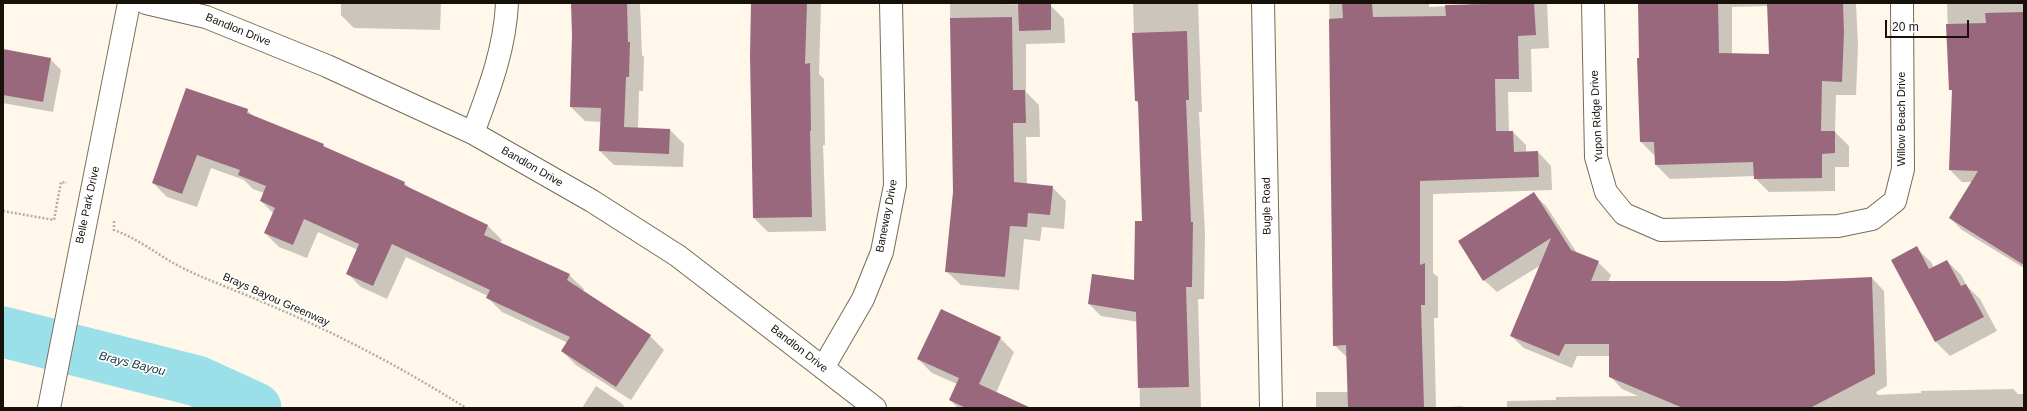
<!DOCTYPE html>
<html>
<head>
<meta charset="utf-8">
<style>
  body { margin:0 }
  #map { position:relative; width:2027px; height:411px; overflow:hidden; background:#fef7ea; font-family:Arial,sans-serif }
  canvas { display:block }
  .frame { position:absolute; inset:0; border:4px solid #16120a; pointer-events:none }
  .scale { position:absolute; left:1885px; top:20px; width:84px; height:18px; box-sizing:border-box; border:2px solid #16120a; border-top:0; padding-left:5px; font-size:12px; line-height:14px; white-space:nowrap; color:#16120a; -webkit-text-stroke:3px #fff; paint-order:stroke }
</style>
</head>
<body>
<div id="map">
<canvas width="2027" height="411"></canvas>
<div class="frame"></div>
<div class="scale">20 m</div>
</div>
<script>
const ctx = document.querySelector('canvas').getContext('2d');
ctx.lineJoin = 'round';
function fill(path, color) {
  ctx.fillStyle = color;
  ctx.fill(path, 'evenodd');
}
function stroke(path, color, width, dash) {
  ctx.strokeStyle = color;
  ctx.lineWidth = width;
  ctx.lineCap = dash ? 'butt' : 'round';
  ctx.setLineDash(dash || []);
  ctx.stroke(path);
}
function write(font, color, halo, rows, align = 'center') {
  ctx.font = font + ' Arial,sans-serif';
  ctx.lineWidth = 3.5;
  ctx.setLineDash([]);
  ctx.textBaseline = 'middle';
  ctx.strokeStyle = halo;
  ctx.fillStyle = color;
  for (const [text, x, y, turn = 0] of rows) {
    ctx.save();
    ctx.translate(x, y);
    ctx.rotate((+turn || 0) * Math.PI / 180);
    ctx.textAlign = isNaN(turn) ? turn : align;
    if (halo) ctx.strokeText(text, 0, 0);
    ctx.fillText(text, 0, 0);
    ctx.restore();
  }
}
fill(new Path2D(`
  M341 3H441L440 30 354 28 341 15Z
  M572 3H640L642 55 644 57 643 91H639L638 129 670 130 684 144 683 167 614 165 600 151 601 122 585 121 571 107 573 35Z
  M752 3H821L819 74 824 79 825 145H823L826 231 768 232 754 218Z
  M950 3 1050 5 1064 19 1065 43 1026 44V92L1039 105 1040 137H1026L1027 184 1052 187 1066 201 1064 229 1042 227 1040 241 1024 239 1019 290 961 285 946 271 954 192Z
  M1133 3H1198L1202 112H1199L1205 235 1204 299H1198L1201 408H1140L1138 322 1101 316 1089 304 1135 282 1143 222 1139 104 1136 101Z
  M1329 3H1429V7L1469 5V3H1547L1549 48 1531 49 1532 92H1508L1509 132H1513L1526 145V153L1538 152 1551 166 1552 190 1433 194V273L1438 277V318H1434L1436 408 1462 406 1464 408H1316V392H1348V358L1334 345 1332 80Z
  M1639 3H1856L1858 46 1856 95H1836L1835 132 1849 146V167H1835V191L1769 192 1755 178V176L1670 179 1656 165 1655 156 1641 142 1638 59H1640ZM1768 6 1770 55 1732 54V7Z
  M1947 3H2024V268L1962 230 1950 218 1972 182H1962L1950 170 1953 92 1950 89Z
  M3 50 50 59 61 70 53 112 3 103Z
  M247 110 254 117 323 145 326 148 404 183 412 190 488 226 502 240 500 243 569 275 584 289 583 291 650 336 664 350 631 400 576 365 562 351 568 343 502 312 488 298V296L406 257 387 299 361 287 347 273 358 250 318 232 307 258 279 247 265 233 273 213 261 201 264 193 253 189 244 180 211 168 197 207 167 197 153 183Z
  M1534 194 1546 206 1577 253 1598 262 1611 275 1608 282H1786L1872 278 1884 291 1887 386 1876 392 1878 395 1921 393V391L2013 389 2018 394H2024V408H1507V401L1556 400V397L1638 396 1622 389 1610 376V356H1577L1572 368 1524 348 1511 336 1541 265 1497 292 1484 280Z
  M1916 248 1931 262 1934 268 1947 261 1961 275 1967 286 1980 299 1997 331 1950 356 1936 342 1892 260Z
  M1000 338 1014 352 996 393 1026 408H958L950 400 957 384 932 373 918 359Z
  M596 386 620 402 626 408H582Z`), '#0003');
stroke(new Path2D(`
  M3 332 197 381 256 408`), '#9bdfe9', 51);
fill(new Path2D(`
  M571 3H627L628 42H630L629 77H626L624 127 670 129 669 154 599 151 601 108 570 107 572 35Z
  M751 3H807L805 64 810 63 811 131H810L812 217 753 218 750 56Z
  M1342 3H1372L1373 17 1446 16 1445 5 1534 3 1536 35 1518 36 1519 79H1495L1496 131H1513L1514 152 1538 151 1539 177 1420 181V265L1425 263V305H1421L1424 408H1348L1346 345 1333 346 1329 19 1343 18Z
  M1638 3H1718L1719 53 1769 54 1767 3H1843L1844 32 1842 82 1822 81 1821 131H1835V153L1822 154V178L1754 179 1753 162 1655 165 1654 142H1640L1637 58H1639Z
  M1018 4H1051V30L1019 31Z
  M2024 12V265L1949 218 1978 171 1949 170 1952 90H1949L1946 24 1986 23 1985 13Z
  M1012 17 1013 90H1025L1026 123H1013L1014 182 1053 186 1050 215 1028 213 1027 227 1010 226 1005 277 945 272 953 192 950 18Z
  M1187 31 1189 100H1186L1191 222H1193L1192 287H1186L1189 387 1138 388 1136 312 1088 304 1092 274 1134 280 1135 221H1142L1138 101H1135L1132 33Z
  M3 49 51 58 43 102 3 95Z
  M186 88 248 109 247 113 324 144 323 146 405 182 404 185 488 225 484 235 570 274 567 280 651 335 616 387 561 351 570 337 486 298 490 290 392 244 373 286 346 274 359 244 304 219 293 245 264 233 275 208 260 201 266 186 238 175 240 170 197 155 182 194 152 183Z
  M1534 192 1571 250 1599 261 1591 281H1786L1872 277 1875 374 1810 408H1683L1609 377V344H1565L1559 356 1510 336 1551 238 1483 281 1458 241Z
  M1917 246 1929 269 1947 260 1961 286 1966 284 1984 317 1935 342 1891 260Z
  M941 309 1001 337 979 384 1031 408H966L949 400 959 378 917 359Z`), '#9a687c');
const minor = new Path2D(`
  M146 3 206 17 327 66 473 133 592 201 678 256 875 408
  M1263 3 1271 408
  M1593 3 1596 157 1606 192 1624 214 1661 230 1838 226 1872 219 1895 201 1903 169 1902 3
  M473 133C489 90 505 49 507 3
  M823 368 863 299 882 252 895 185 891 3
  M49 408 129 3`);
stroke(minor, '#766c58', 24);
stroke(new Path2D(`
  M3 211 54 220 61 182 67 183
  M114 221V230C142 240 162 259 189 271 214 283 241 292 267 304 336 333 403 368 466 408`), '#b3ada2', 2.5, [2, 2]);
stroke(minor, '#fff', 22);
write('11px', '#16120a', '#fff', [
  ["Bandlon Drive",238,30,22],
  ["Yupon Ridge Drive",1597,116,-93],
  ["Willow Beach Drive",1902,119,-90],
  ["Bandlon Drive",532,167,30],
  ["Belle Park Drive",88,205,-78],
  ["Bugle Road",1267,206,-91],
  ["Baneway Drive",887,216,-79],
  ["Brays Bayou Greenway",276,300,24],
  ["Bandlon Drive",799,349,38]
]);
write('italic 12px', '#15363b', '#fff', [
  ["Brays Bayou",132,364,14]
]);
</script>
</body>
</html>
